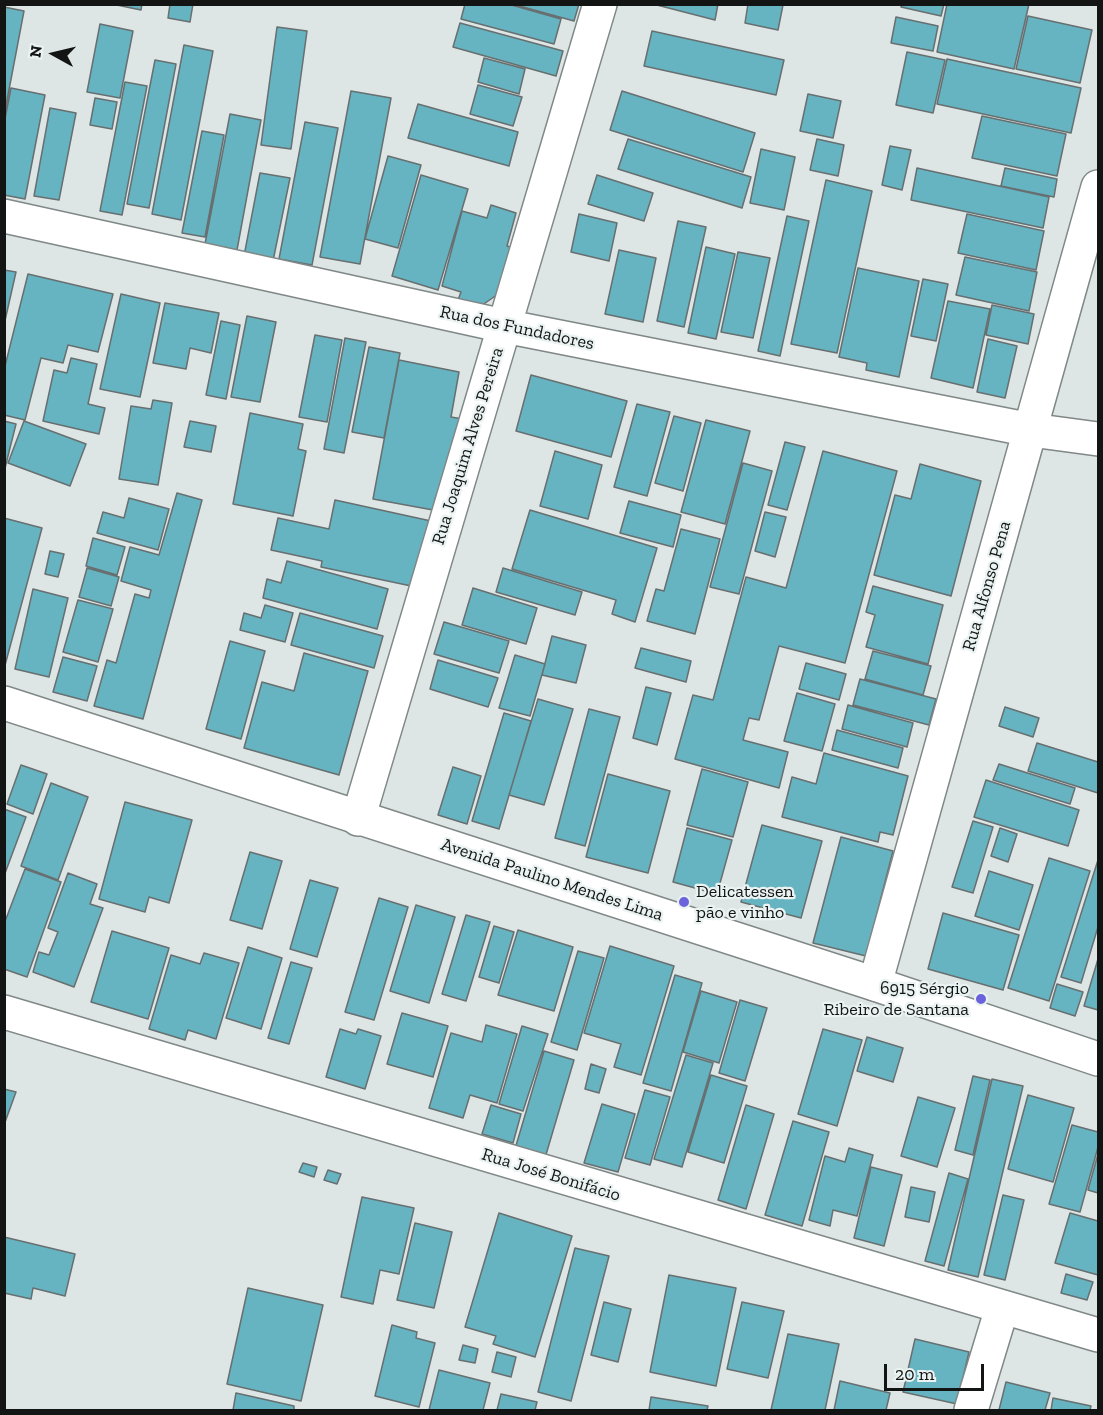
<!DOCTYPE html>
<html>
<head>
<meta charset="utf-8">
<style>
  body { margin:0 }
  #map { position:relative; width:1103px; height:1415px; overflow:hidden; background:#dde6e5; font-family:"Zilla Slab",serif }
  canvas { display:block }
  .frame { position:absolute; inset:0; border:6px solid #121514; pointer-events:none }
  .north { position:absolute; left:24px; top:24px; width:60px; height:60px; -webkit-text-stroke:4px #eaf3f2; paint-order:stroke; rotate:278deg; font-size:16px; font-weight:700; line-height:24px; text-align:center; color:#121514 }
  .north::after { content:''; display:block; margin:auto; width:21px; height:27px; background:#121514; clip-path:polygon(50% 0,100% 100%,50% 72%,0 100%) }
  .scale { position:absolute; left:884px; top:1364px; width:100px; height:27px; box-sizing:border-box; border:3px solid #121514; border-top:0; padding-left:8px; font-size:18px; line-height:21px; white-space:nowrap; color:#121514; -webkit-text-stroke:4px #eaf3f2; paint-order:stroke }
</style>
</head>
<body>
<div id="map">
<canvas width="1103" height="1415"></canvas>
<div class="frame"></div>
<div class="north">N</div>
<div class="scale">20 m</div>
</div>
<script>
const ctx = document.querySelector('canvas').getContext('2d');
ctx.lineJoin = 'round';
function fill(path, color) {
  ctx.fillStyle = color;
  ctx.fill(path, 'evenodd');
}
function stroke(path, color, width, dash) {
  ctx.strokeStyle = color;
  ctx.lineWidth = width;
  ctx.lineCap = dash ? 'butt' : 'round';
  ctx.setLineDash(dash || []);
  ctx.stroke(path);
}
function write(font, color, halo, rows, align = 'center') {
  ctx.font = font + ' "Zilla Slab",serif';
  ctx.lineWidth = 4.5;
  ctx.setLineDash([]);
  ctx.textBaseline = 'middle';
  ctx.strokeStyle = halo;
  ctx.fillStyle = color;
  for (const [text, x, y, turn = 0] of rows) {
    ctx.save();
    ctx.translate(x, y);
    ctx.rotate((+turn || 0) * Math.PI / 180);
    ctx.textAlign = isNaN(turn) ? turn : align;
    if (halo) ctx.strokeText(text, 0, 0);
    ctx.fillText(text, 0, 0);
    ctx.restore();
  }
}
const building = new Path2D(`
  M112 4H142L141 10Z
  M170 4H193L190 22 168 18Z
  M465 4H508L561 19 554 44 461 19Z
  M512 4H579L574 21Z
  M653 4H718L715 20Z
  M748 4 783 5 778 30 745 23Z
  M902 4H944L941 16 901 7Z
  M947 4H1029L1014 69 937 52Z
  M4 7 24 11 4 116Z
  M1028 16 1092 30 1080 83 1016 69Z
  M896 17 938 26 933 51 891 43Z
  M460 23 563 51 556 76 453 47Z
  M100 24 133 31 120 98 87 92Z
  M277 27 307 31 291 149 261 145Z
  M652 31 784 60 776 95 644 66Z
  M184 45 213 51 181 220 152 214Z
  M907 52 945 60 933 113 896 105Z
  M484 58 525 69 519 94 478 82Z
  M947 59 1081 88 1071 133 937 104Z
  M155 60 176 64 149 208 127 204Z
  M125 82 147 86 122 215 100 211Z
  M478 85 522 97 513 126 470 114Z
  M11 88 45 95 25 199 4 195V124Z
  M351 91 391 98 360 264 320 257Z
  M622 91 755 133 743 172 610 130Z
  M808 94 841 101 833 138 800 131Z
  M95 98 117 102 112 129 90 125Z
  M418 104 518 132 509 166 408 138Z
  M50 108 76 113 59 200 34 196Z
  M230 114 261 120 237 250 205 244Z
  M982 116 1066 134 1057 176 972 158Z
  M305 122 338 128 312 265 279 259Z
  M202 131 224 135 205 237 182 233Z
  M628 139 751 177 742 208 618 169Z
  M817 139 844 145 838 176 810 170Z
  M890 146 911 150 902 190 882 185Z
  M761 149 795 157 784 210 750 203Z
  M388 156 421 165 398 248 365 239Z
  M917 168 1049 197 1043 228 911 200Z
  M1005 168 1057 179 1054 197 1001 186Z
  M260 173 290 178 273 261 244 256Z
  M421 175 468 189 438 290 392 276Z
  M597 175 653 193 644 221 588 204Z
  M826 180 872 191 837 353 791 344Z
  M491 205 516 213 507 246 513 248 501 292 481 306 458 300 461 292 442 286 462 211 487 218Z
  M579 214 617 223 609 261 571 252Z
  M967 214 1044 231 1036 270 958 253Z
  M787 216 809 221 780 356 758 351Z
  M678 221 706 227 684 327 657 321Z
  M706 247 735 254 716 339 688 333Z
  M619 250 656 258 643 322 605 314Z
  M738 252 770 258 753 338 721 332Z
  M965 257 1037 272 1029 311 956 295Z
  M858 268 919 281 899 377 866 370 867 363 839 357Z
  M4 270 16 272 4 325Z
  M28 274 113 294 98 352 68 345 63 363 41 358 25 420 4 415V370Z
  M923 279 948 284 936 341 911 336Z
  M121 294 160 303 140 397 100 389Z
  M948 301 990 309 973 388 931 378Z
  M165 303 219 313 211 353 190 348 186 369 153 363Z
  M992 305 1034 314 1028 344 986 335Z
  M247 316 276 322 260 402 231 397Z
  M221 321 240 325 226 399 206 395Z
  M315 335 342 340 327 422 299 417Z
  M345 338 366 342 344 453 324 449Z
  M988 339 1017 346 1005 398 977 392Z
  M369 347 400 353 384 438 352 432Z
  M71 358 97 364 88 404 105 408 99 434 43 421 54 370 67 373Z
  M399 360 459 372 451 417 463 419 448 497 436 496 433 510 373 499Z
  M531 375 627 401 611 457 516 431Z
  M153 400 172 403 158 485 119 479 131 406 151 409Z
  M637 404 670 412 647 496 614 487Z
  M250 413 303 424 298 449 306 451 293 516 233 504Z
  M674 416 701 423 683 491 655 483Z
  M706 420 750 431 725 524 681 512Z
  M4 421 16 424 4 472Z
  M24 421 86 444 70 486 8 463Z
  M190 421 216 426 211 452 184 447Z
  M785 442 805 447 787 510 768 505Z
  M555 451 602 465 588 519 540 506Z
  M823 451 897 471 845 663 779 646 759 720 749 718 743 740 788 752 779 788 675 759 693 695 713 700 746 577 786 588Z
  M743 463 772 471 739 594 710 587Z
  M920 464 981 481 951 596 874 575 895 495 911 499Z
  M177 493 202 500 143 719 94 706 107 660 116 663 135 594 149 598 151 590 121 581 130 547 159 555Z
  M129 498 169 509 158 550 97 533 103 512 124 518Z
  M335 500 431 521 416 587 321 567 322 561 271 550 278 518 329 529Z
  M629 501 681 515 673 547 620 533Z
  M530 510 657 548 635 622 612 614 616 600 512 569Z
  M765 512 786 517 775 557 755 551Z
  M4 518 42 528 4 669Z
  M681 529 720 539 695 634 647 621 656 589 664 591Z
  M93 538 125 547 117 575 86 566Z
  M50 551 64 554 58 577 45 574Z
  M287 561 388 589 377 629 263 598 267 579 281 583Z
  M87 568 119 577 111 606 79 597Z
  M503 568 582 592 575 615 496 592Z
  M873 586 943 605 928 664 866 647 875 615 866 612Z
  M473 588 537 608 526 644 462 625Z
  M33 589 68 598 49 677 15 669Z
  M78 600 113 609 98 662 63 652Z
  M265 605 293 613 285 642 240 630 244 613 261 618Z
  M300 613 383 636 374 668 291 645Z
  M444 622 509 641 499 673 434 654Z
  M552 636 586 645 576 683 542 675Z
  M230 641 265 651 241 739 206 729Z
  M641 648 691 661 686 682 635 668Z
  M873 651 931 666 923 695 865 679Z
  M304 653 368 671 339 775 244 748 262 682 294 691Z
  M515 655 545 664 530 716 499 708Z
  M63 657 97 666 87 701 53 692Z
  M438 660 498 678 488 707 430 689Z
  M806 663 846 674 839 700 799 689Z
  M860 679 936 699 929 725 853 705Z
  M646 687 671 693 657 745 633 738Z
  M797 693 835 704 822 751 784 741Z
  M538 699 573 709 544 805 509 795Z
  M848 705 913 723 907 747 842 729Z
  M1005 707 1039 718 1033 737 999 726Z
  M589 709 620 717 585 846 555 838Z
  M504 713 531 721 499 829 472 821Z
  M837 730 903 748 898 768 832 750Z
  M1037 743 1098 762V793L1028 771Z
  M824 753 908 776 893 835 880 832 878 842 782 817 792 777 816 784Z
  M999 764 1075 788 1070 804 993 780Z
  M21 765 47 774 33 814 7 804Z
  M453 767 481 776 467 824 438 815Z
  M702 769 748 782 733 837 687 825Z
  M608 774 670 791 648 873 586 857Z
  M986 780 1079 810 1068 846 974 817Z
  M51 783 88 797 58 880 21 866Z
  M125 802 192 820 169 903 149 897 145 912 99 899Z
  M4 809 26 817 4 876Z
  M973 821 993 827 973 893 952 887Z
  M762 825 822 841 801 918 741 902Z
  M687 828 732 840 717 894 673 882Z
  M1000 828 1017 834 1008 862 991 856Z
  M841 837 893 851 866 956 813 943Z
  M250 852 282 861 262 929 230 920Z
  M1049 858 1090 871 1049 1001 1008 988Z
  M1098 860V927L1081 983 1061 977Z
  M25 869 61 882 27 977 4 969V924Z
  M989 871 1033 885 1019 930 975 916Z
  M68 873 97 884 90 904 103 908 74 987 33 972 39 952 49 955 58 932 48 928Z
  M310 880 338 888 317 957 290 949Z
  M379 898 408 907 374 1020 345 1012Z
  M416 905 455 917 429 1003 390 991Z
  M943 913 1019 935 1003 990 928 969Z
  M466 915 490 922 466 1001 442 994Z
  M494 926 514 932 499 983 479 977Z
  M518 930 573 947 554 1011 498 995Z
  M112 931 169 948 148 1019 91 1002Z
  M610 946 674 966 641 1075 614 1067 621 1044 584 1033Z
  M248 947 282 958 261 1029 226 1018Z
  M578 951 604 958 577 1050 551 1042Z
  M204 953 239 963 216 1039 188 1030 185 1040 149 1029 171 955 200 964Z
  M1098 959V1010L1084 1006Z
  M291 962 312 968 289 1044 268 1038Z
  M675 975 702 983 671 1091 643 1083Z
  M1057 984 1083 992 1075 1016 1050 1008Z
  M701 991 737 1002 719 1063 683 1052Z
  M740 1000 767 1008 745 1081 719 1073Z
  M402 1013 448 1026 433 1077 387 1064Z
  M486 1025 517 1034 497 1103 470 1095 463 1118 429 1108 451 1033 482 1042Z
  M522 1026 548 1034 523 1111 499 1104Z
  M340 1029 356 1034 358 1029 381 1036 365 1089 326 1077Z
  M823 1029 862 1040 837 1126 798 1114Z
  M867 1037 903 1048 893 1082 857 1071Z
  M544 1051 574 1060 545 1158 515 1149Z
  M686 1055 713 1063 682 1167 654 1159Z
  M591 1064 606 1069 599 1093 585 1089Z
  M711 1075 747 1086 724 1163 688 1152Z
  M973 1076 990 1080 973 1155 955 1150Z
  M992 1079 1023 1086 978 1277 948 1270Z
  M4 1089 16 1092 4 1125Z
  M645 1090 670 1097 650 1165 625 1158Z
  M1028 1095 1074 1108 1053 1182 1008 1169Z
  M918 1097 955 1108 937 1167 901 1156Z
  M602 1104 635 1114 618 1172 584 1163Z
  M491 1105 521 1114 513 1143 482 1134Z
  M746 1105 774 1114 746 1209 718 1200Z
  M793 1121 829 1132 802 1226 765 1215Z
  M1072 1125 1098 1132V1147L1080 1212 1049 1204Z
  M849 1148 873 1155 857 1216 833 1210 830 1226 809 1220 825 1156 845 1162Z
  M1098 1154V1193L1088 1190Z
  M303 1163 317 1167 314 1177 299 1172Z
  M871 1167 902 1175 884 1246 854 1238Z
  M328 1170 341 1174 337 1184 324 1180Z
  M949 1173 968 1179 944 1266 925 1261Z
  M911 1187 935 1192 929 1222 905 1217Z
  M1003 1195 1024 1200 1005 1280 984 1275Z
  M362 1197 414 1208 399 1274 380 1270 373 1304 341 1297Z
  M499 1213 572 1236 535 1357 493 1344 496 1336 465 1327Z
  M1070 1213 1098 1221V1275L1055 1263Z
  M415 1223 452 1232 434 1308 397 1300Z
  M4 1237 75 1254 65 1296 33 1288 31 1299 4 1293Z
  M575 1248 609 1256 571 1401 538 1392Z
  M1066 1274 1093 1282 1087 1300 1061 1293Z
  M669 1275 736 1288 716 1386 650 1372Z
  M248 1288 323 1305 301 1401 227 1384Z
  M604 1302 631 1309 618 1362 591 1355Z
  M742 1302 784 1311 768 1378 727 1369Z
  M392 1325 417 1332 416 1338 435 1343 419 1407 375 1396Z
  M788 1334 839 1344 825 1410H771Z
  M915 1339 969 1352 957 1404 903 1392Z
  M463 1345 478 1349 475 1363 459 1360Z
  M497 1352 516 1357 511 1377 492 1372Z
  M439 1370 490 1383 483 1410H429Z
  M840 1381 890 1393 886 1410H834Z
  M1006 1382 1050 1393 1045 1410H999Z
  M236 1393 294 1406V1410H233Z
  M501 1394 537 1402 535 1410H497Z
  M651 1397 708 1406 707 1410H649Z
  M1053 1398 1091 1406 1090 1410H1051Z`);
fill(building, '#66b4c1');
stroke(building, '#676f70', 1.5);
const minor = new Path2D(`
  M4 216 504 326 1031 430 1098 439
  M358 819 600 4
  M875 984 1098 187
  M4 1012 1098 1335
  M971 1410 1002 1308`);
const secondary = new Path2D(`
  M4 703 875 984 1098 1059`);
stroke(minor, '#808887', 36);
stroke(secondary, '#808887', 36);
stroke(minor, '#fff', 33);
stroke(secondary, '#fff', 33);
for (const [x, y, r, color] of [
  [684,902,6,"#6c62dc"],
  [981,999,6,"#6c62dc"]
]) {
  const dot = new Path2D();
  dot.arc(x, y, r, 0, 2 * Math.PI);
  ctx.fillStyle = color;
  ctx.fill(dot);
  stroke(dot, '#eaf3f2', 2);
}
write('18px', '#121514', '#eaf3f2', [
  ["Rua dos Fundadores",517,328,12],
  ["Rua Joaquim Alves Pereira",468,446,-73],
  ["Rua Alfonso Pena",987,586,-74],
  ["Avenida Paulino Mendes Lima",552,880,18],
  ["Rua José Bonifácio",551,1175,17]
]);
write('18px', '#121514', '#eaf3f2', [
  ["Delicatessen",696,892],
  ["pão e vinho",696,913],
  ["6915 Sérgio",969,989,"right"],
  ["Ribeiro de Santana",969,1010,"right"]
], 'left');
</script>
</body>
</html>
